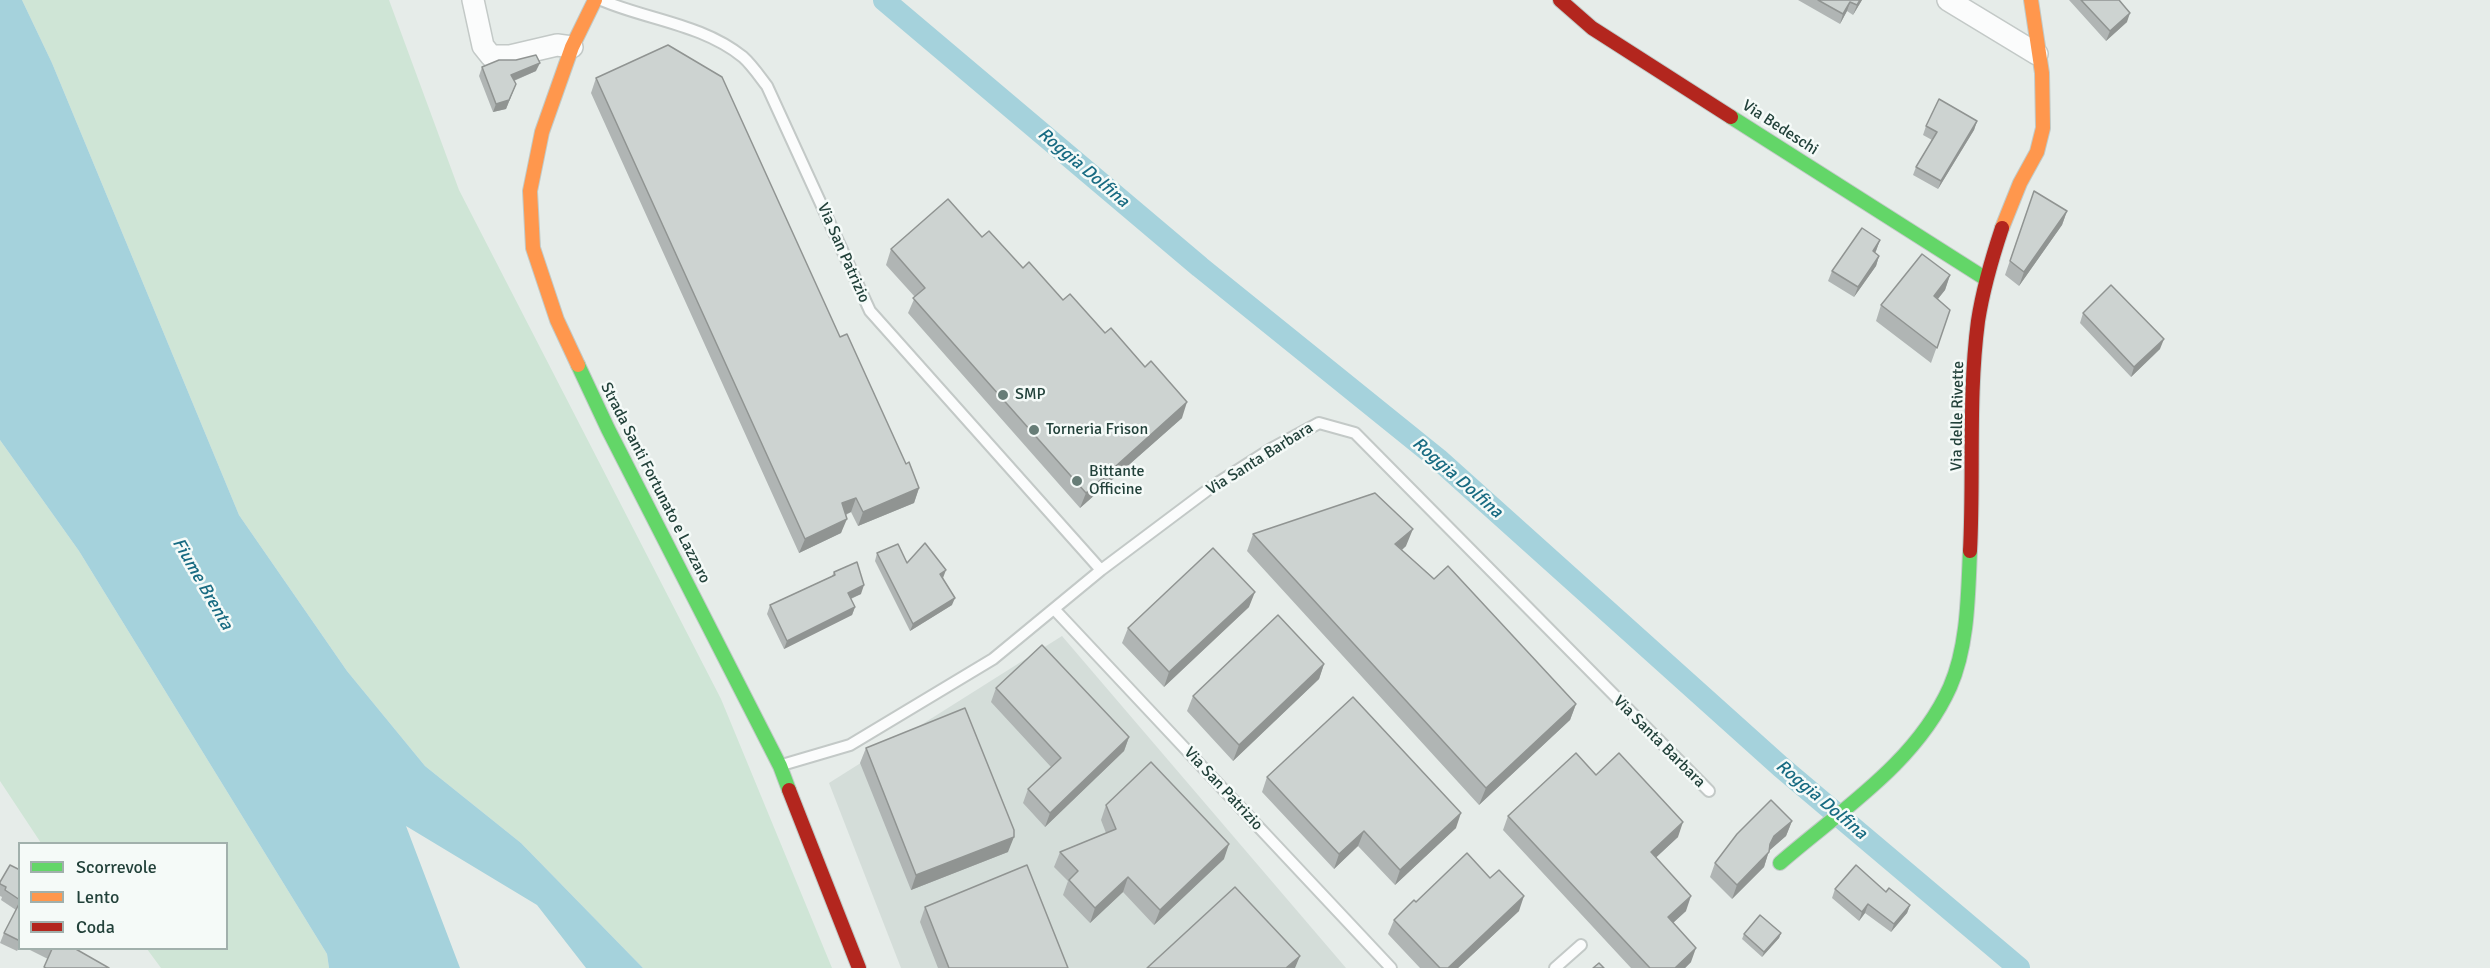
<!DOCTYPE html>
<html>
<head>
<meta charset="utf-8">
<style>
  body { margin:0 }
  #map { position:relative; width:2490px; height:968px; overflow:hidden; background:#e6ece9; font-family:Signika,sans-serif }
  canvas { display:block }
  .legend { position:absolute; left:18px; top:842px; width:210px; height:108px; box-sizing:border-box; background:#f5faf8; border:2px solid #a1b0ac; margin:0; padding:8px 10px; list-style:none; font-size:18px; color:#22413a }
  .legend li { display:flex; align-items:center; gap:12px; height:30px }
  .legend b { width:30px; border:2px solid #a1b0ac }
</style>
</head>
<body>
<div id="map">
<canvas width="2490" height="968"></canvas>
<ul class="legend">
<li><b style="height:8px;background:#63d668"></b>Scorrevole</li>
<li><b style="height:8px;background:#ff974d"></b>Lento</li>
<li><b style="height:8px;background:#b3261e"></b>Coda</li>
</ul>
</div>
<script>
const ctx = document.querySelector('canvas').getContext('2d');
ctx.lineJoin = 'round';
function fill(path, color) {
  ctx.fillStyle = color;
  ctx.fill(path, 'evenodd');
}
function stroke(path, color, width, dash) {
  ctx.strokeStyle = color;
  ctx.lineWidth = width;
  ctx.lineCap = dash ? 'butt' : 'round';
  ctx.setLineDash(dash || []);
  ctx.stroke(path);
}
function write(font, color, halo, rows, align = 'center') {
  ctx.font = font + ' Signika,sans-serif';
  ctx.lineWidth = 5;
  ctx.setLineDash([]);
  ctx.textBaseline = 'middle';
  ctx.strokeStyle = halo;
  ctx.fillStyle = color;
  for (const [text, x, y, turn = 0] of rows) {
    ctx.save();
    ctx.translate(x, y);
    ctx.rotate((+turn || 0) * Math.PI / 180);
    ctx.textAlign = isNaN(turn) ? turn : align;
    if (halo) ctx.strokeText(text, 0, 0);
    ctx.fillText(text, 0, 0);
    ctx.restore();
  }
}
fill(new Path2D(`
  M1062 636 1346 968H901L829 783Z`), '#d4ddd9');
fill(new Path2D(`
  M22 0H389L459 190 721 699 832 968H643L521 843 425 766 347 671 239 515 52 63Z
  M0 440 79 551 327 954 329 968H161L147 949 226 948V844L41 843 0 781Z`), '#cfe5d6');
fill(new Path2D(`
  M0 0H22L52 63 239 515 347 671 425 766 521 843 643 968H586L537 905 406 826 460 968H329L327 954 79 551 0 440Z`), '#a5d2dc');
stroke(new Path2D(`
  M884 0 1200 267 1438 459 1781 767 2019 968`), '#a5d2dc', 22);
const lane = new Path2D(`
  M601 0C648 20 702 24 743 57 752 65 760 77 767 86L870 311 1101 570
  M1055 610 1391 968
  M782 765 850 745 993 659 1101 570 1213 486 1271 449 1319 423 1355 433 1709 791
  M1555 968 1581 945`);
const street = new Path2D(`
  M473 0 483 46 491 56H510L557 45 572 47
  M1948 0 2037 54`);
const fast = new Path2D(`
  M1731 117 1986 279
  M578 365 608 429 780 766 789 790
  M1780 863C1841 810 1916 763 1950 687 1968 646 1968 595 1970 551`);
const slow = new Path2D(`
  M2002 228 2020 183 2037 152 2043 128 2042 73 2031 0
  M578 365 557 320 533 248 530 191 542 132 572 47 595 0`);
const jam = new Path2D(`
  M1560 0 1592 28 1731 117
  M1970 551C1974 475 1968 397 1978 321 1983 289 1992 258 2002 228
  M789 790 859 968`);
stroke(lane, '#c3c9c7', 14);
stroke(street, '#c3c9c7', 24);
stroke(fast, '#c1cac7', 16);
stroke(slow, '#c1cac7', 16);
stroke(jam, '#c1cac7', 16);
stroke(lane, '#fbfcfc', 10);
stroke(street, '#fbfcfc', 21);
stroke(fast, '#63d668', 14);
stroke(slow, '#ff974d', 14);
stroke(jam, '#b3261e', 14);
fill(new Path2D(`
  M1798 0H1862L1853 15 1847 11 1840 24Z
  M2069 0H2119L2127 22 2106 41Z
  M482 67 536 71 514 81 516 84 506 109 493 112 479 76Z
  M596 78 840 337 906 464 919 488 914 503 858 526 851 512 846 515 841 533 799 553 591 93Z
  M1977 121 1974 130 1938 189 1913 175 1916 167 1932 140 1923 135 1926 126Z
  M2034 191 2067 211 2062 225 2019 286 2005 275Z
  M982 237 1063 300 1182 418 1080 508 908 313 915 297 886 265 891 249Z
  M1880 240 1875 253 1879 256 1876 266 1854 297 1828 281 1832 271Z
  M1950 275 1945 290 1938 299 1950 310 1931 363 1876 321 1881 305Z
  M2083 313 2160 349 2131 377 2080 323Z
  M1253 534 1406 546 1402 550 1576 704 1570 720 1479 805 1247 551Z
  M877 553 907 563 943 578 952 605 910 631 875 561Z
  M834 572 861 594 851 599 855 607 852 615 784 649 767 614 770 605 832 576Z
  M1249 607 1164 687 1122 643 1128 628Z
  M1324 664 1319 679 1233 761 1187 711 1193 696Z
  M996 688 1129 737 1124 751 1045 827 1023 803 1028 789 1051 767 991 702Z
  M866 748 1008 852 911 890 860 763Z
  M1596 775 1678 837 1656 857 1686 911 1673 923 1691 962 1685 968H1631L1503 830 1508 816Z
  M1267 777 1456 828 1395 885 1358 846 1334 869 1262 792Z
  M1106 805 1224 859 1154 925 1123 892 1090 923 1063 895 1068 881 1054 867 1060 852 1106 833 1101 820Z
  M1792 821 1786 836 1769 850 1764 867 1732 899 1710 877 1715 863Z
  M20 870V946L17 951 0 943 4 933 16 910 1 900 2 897 0 896V882Z
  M1490 878 1519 911 1458 968H1420L1388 934 1394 920 1416 902Z
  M1835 889 1886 892 1910 905 1907 913 1891 932 1865 913 1859 921 1832 898Z
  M925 907 1068 968H938L920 922Z
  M1781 933 1779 938 1762 957 1742 939 1744 934Z
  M26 948H74L109 968H44L48 959Z`), '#b0b5b4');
fill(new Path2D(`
  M1860 0H1862L1853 15 1857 5Z
  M1850 2 1847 11 1840 24 1843 14Z
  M2130 13 2127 22 2106 41 2110 31Z
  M540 63 536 71 508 83 511 75Z
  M516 84 506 109 493 112 496 104Z
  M1977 121 1974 130 1938 189 1941 181Z
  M2067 211 2062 225 2019 286 2024 272Z
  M1880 240 1876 251 1869 262 1873 251Z
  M1879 256 1876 266 1854 297 1858 287Z
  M1950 275 1945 290 1928 311 1934 296Z
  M2164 339 2160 349 2131 377 2134 367Z
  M1187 402 1182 418 1080 508 1086 493Z
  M919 488 914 503 858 526 863 512Z
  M856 498 851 512 837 518 842 503Z
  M847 519 841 533 799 553 805 539Z
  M1413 529 1406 546 1389 561 1395 544Z
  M946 570 943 578 940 574Z
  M864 585 861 594 845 601 848 593Z
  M1255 592 1249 607 1164 687 1169 672Z
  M955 598 952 605 910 631 913 624Z
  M855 607 852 615 784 649 787 641Z
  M1324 664 1319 679 1233 761 1239 745Z
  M1576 704 1570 720 1479 805 1486 788Z
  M1129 737 1124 751 1045 827 1050 813Z
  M1461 813 1456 828 1395 885 1400 870Z
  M1792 821 1786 836 1769 851 1764 867 1732 899 1737 885 1770 844 1774 836Z
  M1683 822 1678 837 1646 867 1651 852Z
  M1364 831 1358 846 1334 869 1339 854Z
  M1014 837 1008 852 911 890 916 875Z
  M1229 844 1224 859 1154 925 1160 910Z
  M1128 877 1123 892 1090 923 1095 908Z
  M1524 896 1519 911 1458 968H1448Z
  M1691 896 1686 911 1663 932 1668 917Z
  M1868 904 1865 913 1859 921 1862 912Z
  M1910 905 1907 913 1891 932 1894 924Z
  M1781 933 1779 938 1762 957 1764 952Z
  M1696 948 1691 962 1685 968H1675Z
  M1300 956 1295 968H1286Z`), '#909492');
const building = new Path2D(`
  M1818 0H1860L1857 5 1850 2 1843 14Z
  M2081 0H2119L2130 13 2110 31Z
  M668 45 722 77 840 337 847 334 906 464 909 462 919 488 863 512 856 498 842 503 847 519 805 539 596 78Z
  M536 55 540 63 511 75 516 84 509 100 496 104 482 67 499 60H516Z
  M1939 99 1977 121 1941 181 1916 167 1937 132 1926 126Z
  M2034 191 2067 211 2024 272 2010 261Z
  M948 199 982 237 989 231 1023 268 1029 262 1063 300 1070 294 1105 333 1111 328 1145 367 1151 361 1187 402 1086 493 913 298 925 288 891 249Z
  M1862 228 1880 240 1873 251 1879 256 1858 287 1832 271Z
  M1922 254 1950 275 1934 296 1950 310 1937 348 1881 305Z
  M2111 285 2164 339 2134 367 2083 313Z
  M1375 493 1413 529 1395 544 1434 579 1448 566 1576 704 1486 788 1253 534Z
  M925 543 946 570 940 574 955 598 913 624 877 553 898 544 907 563Z
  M1213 548 1255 592 1169 672 1128 628Z
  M857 562 864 585 848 593 855 607 787 641 770 605 835 575 834 572Z
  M1278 615 1324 664 1239 745 1193 696Z
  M1042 645 1129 737 1050 813 1028 789 1061 758 996 688Z
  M1353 697 1461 813 1400 870 1364 831 1339 854 1267 777Z
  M965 708 1014 830V837L916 875 866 748Z
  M1576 753 1596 775 1619 753 1683 822 1651 852 1691 896 1668 917 1696 948 1675 968H1650L1508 816Z
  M1151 762 1229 844 1160 910 1128 877 1095 908 1069 880 1078 871 1060 852 1116 829 1106 805Z
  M1771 800 1792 821 1774 836 1770 844 1769 852 1737 885 1715 863 1737 834Z
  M1467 853 1490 878 1499 870 1524 896 1448 968H1440L1394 920 1414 900 1416 902Z
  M10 865 20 870V900L5 890 6 887 0 884V882Z
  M1027 865 1068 968H949L925 907Z
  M1856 865 1886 892 1889 888 1910 905 1894 924 1868 904 1862 912 1835 889Z
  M1235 887 1300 956 1286 968H1147Z
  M20 902V941L4 933Z
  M1760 915 1781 933 1764 952 1744 934Z
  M51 948H74L109 968H46L44 967 52 949Z
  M1599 963 1604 968H1593Z`);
fill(building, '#cdd3d1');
stroke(building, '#909492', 1.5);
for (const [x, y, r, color] of [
  [1003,395,6,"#677d77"],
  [1034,430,6,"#677d77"],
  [1077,481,6,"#677d77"]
]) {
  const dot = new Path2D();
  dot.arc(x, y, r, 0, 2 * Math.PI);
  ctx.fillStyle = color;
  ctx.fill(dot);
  stroke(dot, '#f5faf8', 2);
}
write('16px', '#22413a', '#f5faf8', [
  ["Via Bedeschi",1780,128,33],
  ["Via San Patrizio",843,253,66],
  ["Via delle Rivette",1958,416,-89],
  ["Via Santa Barbara",1260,459,-32],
  ["Strada Santi Fortunato e Lazzaro",655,483,63],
  ["Via Santa Barbara",1659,742,45],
  ["Via San Patrizio",1223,789,47]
]);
write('16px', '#22413a', '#f5faf8', [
  ["SMP",1015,395],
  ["Torneria Frison",1046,430],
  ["Bittante",1089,472],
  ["Officine",1089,490]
], 'left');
write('italic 18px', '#186b82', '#f5faf8', [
  ["Roggia Dolfina",1083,168,40],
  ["Roggia Dolfina",1457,478,41],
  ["Fiume Brenta",202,584,60],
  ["Roggia Dolfina",1821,800,40]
]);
</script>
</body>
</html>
